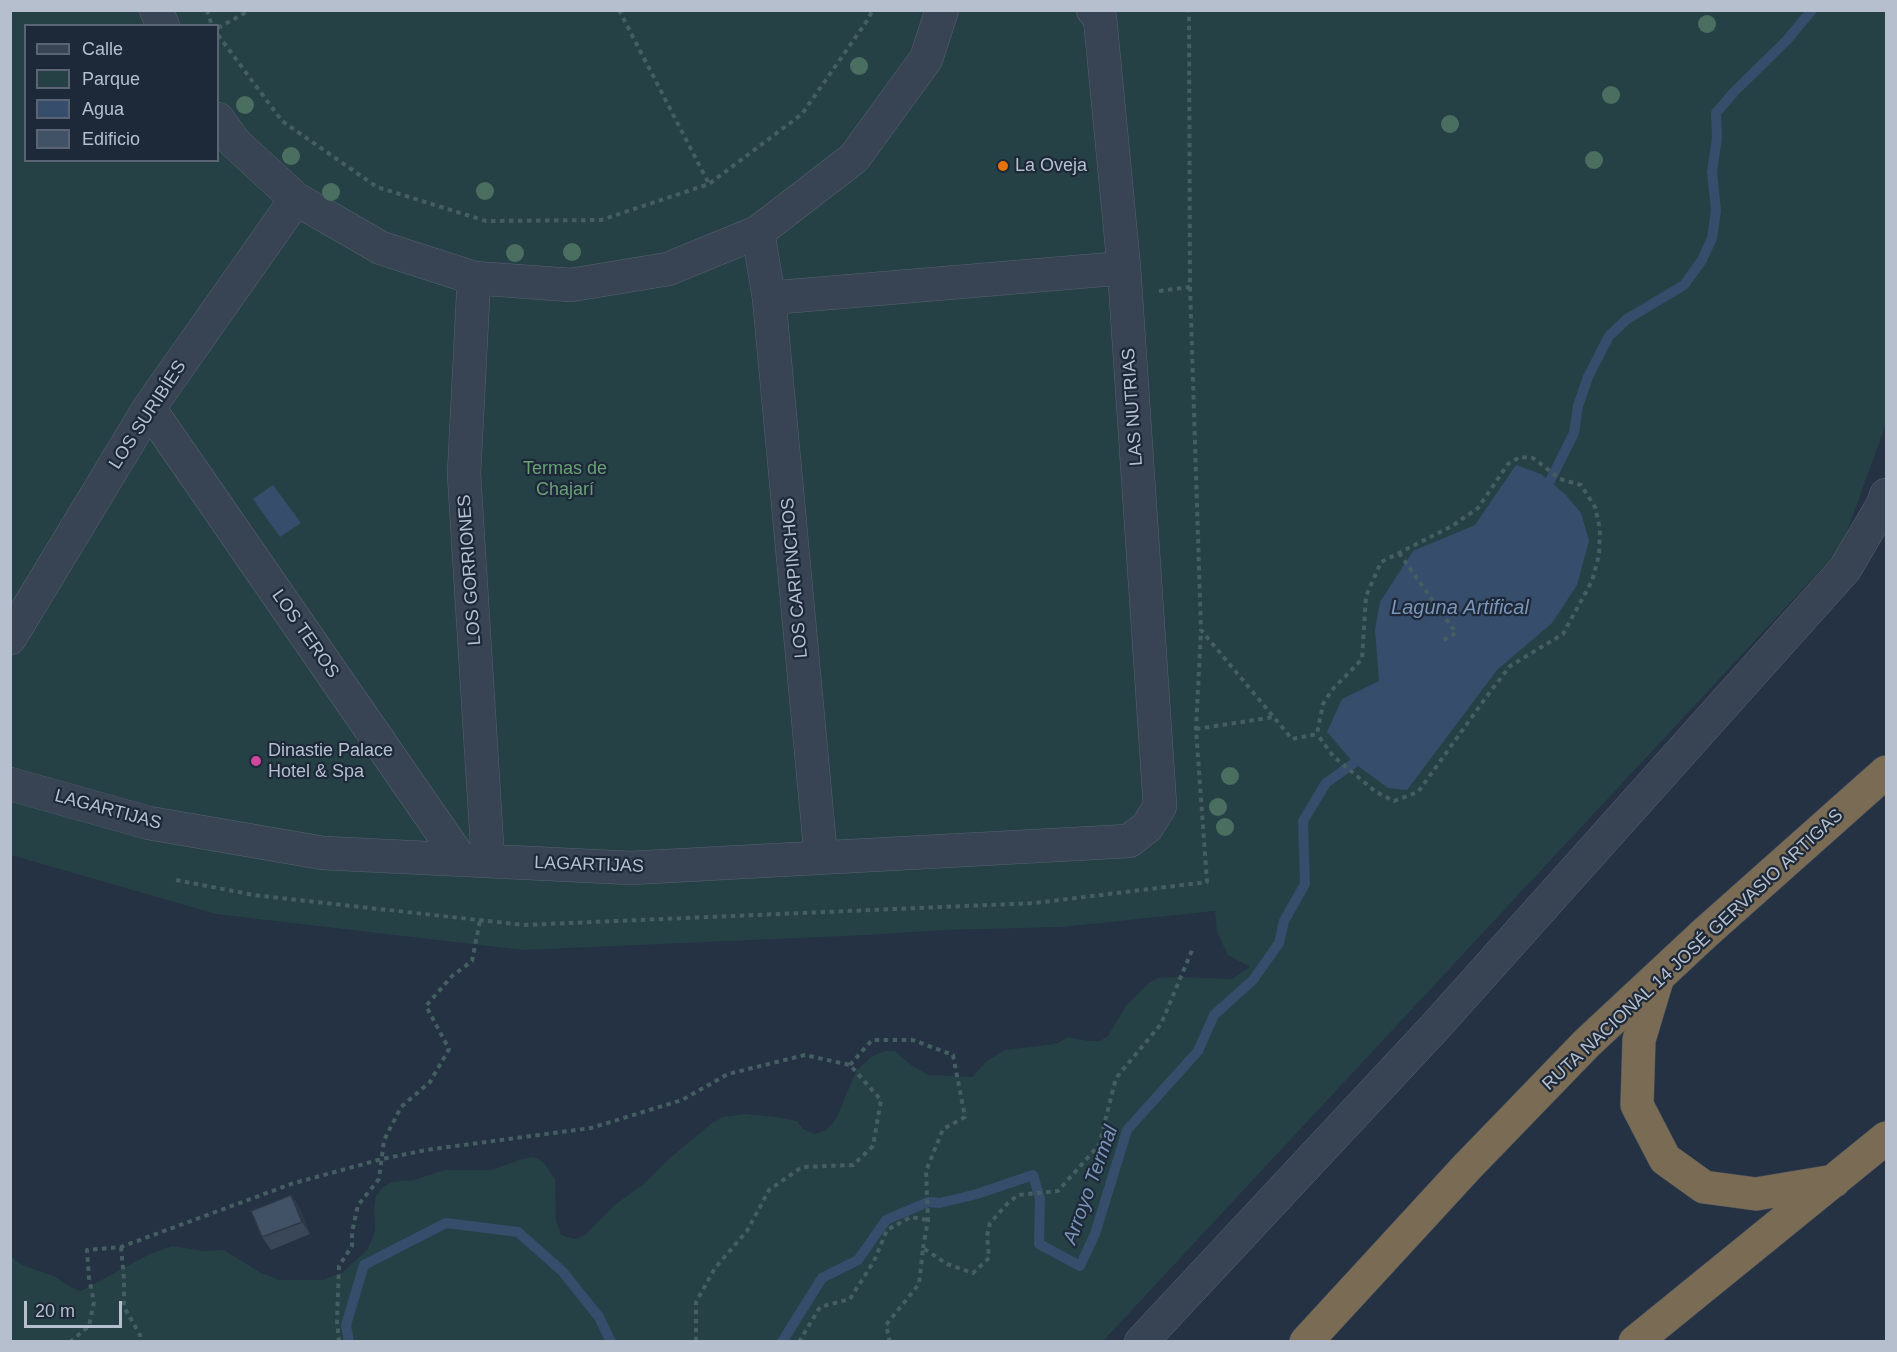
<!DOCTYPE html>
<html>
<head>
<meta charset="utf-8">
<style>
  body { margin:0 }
  #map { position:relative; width:1897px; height:1352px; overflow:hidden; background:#243244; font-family:Helvetica,sans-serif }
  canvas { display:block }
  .frame { position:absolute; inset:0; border:12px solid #b5bfcd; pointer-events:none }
  .legend { position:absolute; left:24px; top:24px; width:195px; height:138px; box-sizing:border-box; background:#1d2838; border:2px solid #5a6474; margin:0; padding:8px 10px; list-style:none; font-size:18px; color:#b5bfcd }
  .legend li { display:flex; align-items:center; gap:12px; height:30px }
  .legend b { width:30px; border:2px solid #5a6474 }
  .scale { position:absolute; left:24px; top:1301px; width:98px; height:27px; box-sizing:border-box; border:3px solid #b5bfcd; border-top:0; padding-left:8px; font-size:18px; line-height:21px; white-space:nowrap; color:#b5bfcd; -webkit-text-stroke:4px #1d2838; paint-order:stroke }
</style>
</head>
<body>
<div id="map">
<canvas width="1897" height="1352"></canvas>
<div class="frame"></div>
<ul class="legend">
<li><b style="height:8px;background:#384453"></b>Calle</li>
<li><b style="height:16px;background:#264145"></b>Parque</li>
<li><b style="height:16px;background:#364d6c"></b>Agua</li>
<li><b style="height:16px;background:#425266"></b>Edificio</li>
</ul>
<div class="scale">20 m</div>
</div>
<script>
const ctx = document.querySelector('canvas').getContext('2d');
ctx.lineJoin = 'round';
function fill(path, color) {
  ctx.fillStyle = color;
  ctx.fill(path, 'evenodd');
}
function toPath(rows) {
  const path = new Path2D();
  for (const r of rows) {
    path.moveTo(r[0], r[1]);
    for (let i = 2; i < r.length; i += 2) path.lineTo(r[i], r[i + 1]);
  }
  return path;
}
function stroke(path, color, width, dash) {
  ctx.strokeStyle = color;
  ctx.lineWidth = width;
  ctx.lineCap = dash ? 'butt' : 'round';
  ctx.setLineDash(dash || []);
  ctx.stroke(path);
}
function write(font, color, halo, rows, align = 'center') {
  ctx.font = font + ' Helvetica,sans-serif';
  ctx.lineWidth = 4.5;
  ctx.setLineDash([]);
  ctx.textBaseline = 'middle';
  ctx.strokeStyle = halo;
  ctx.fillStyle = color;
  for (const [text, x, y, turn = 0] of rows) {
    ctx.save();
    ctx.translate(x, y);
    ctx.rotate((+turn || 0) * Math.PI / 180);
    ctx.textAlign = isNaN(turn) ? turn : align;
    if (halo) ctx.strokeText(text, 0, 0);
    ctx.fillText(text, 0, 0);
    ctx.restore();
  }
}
const green = toPath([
  [11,11,1886,11,1886,424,1841,548,1103,1341,11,1341,10,1256,22,1265,54,1276,72,1288,81,1291,150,1254,172,1246,203,1251,224,1250,261,1273,280,1280,323,1280,343,1272,367,1250,372,1239,375,1229,374,1207,376,1196,383,1187,393,1182,414,1180,445,1170,492,1170,522,1159,534,1157,543,1162,555,1179,556,1221,561,1235,574,1239,584,1236,616,1204,645,1183,670,1158,712,1123,723,1117,745,1114,776,1117,797,1121,803,1129,814,1134,824,1131,832,1124,838,1115,856,1071,872,1056,885,1051,895,1051,911,1065,928,1075,972,1077,987,1061,1005,1050,1048,1045,1058,1043,1068,1037,1088,1041,1100,1041,1108,1036,1126,1006,1149,983,1158,978,1179,977,1232,979,1250,967,1228,955,1217,932,1215,911,1061,927,944,930,867,935,523,950,216,914,11,855],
  [26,26,218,26,218,160,26,160]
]);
const water = toPath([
  [1516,465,1541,474,1565,494,1581,513,1589,541,1577,585,1552,623,1497,670,1407,790,1388,788,1354,763,1327,732,1342,699,1379,681,1375,630,1380,602,1413,551,1475,525],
  [273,485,301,523,280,537,253,499]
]);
const stream = toPath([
  [1550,481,1574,433,1578,406,1588,377,1609,336,1627,319,1684,285,1702,260,1712,238,1716,211,1712,172,1717,138,1716,113,1734,92,1787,40,1812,10],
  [349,1342,346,1325,364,1265,446,1223,518,1232,562,1271,599,1317,611,1342],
  [782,1342,822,1278,858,1260,886,1220,928,1202,940,1203,977,1194,1033,1175,1040,1199,1039,1244,1080,1266,1095,1234,1127,1130,1198,1051,1214,1015,1253,980,1279,943,1284,921,1305,884,1303,821,1326,783,1354,763]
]);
const path = toPath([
  [207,10,212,26],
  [619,10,709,184],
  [218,28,250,10],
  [218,35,282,121,377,187,486,221,601,220,709,184,802,114,869,18,872,10],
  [1190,287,1201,630,1292,739,1317,734,1323,704,1332,690,1362,659,1366,596,1381,562,1452,526,1478,508,1508,464,1520,457,1533,458,1560,479,1581,485,1595,507,1600,529,1599,555,1592,581,1563,634,1510,666,1487,696,1418,792,1394,801,1376,792,1333,756,1317,734],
  [1159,291,1190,287,1189,10],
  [1399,553,1456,633,1442,641],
  [1196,729,1274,717],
  [176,880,254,895,523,925,1035,903,1207,882,1196,729,1201,630],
  [850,1065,872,1040,913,1040,953,1055,965,1117,943,1129,926,1171,928,1220,923,1248],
  [121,1247,124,1279,124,1307,140,1335,140,1342],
  [70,1342,89,1326,94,1302,89,1278,87,1250,121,1247,291,1184,382,1159,426,1150,591,1128,682,1100,728,1074,805,1055,850,1065,881,1100,873,1146,853,1165,802,1167,769,1190,747,1231,715,1268,696,1302,696,1342],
  [339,1342,337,1321,339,1266,352,1246,352,1232,358,1205,379,1179,384,1140,401,1107,430,1082,449,1049,426,1006,452,976,472,961,480,920],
  [799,1342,820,1307,850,1299,874,1261,887,1230,911,1217,928,1220],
  [890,1342,886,1325,919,1284,923,1248,947,1264,973,1273,989,1258,987,1236,990,1223,1008,1203,1018,1195,1058,1191,1099,1145,1116,1078,1161,1024,1193,948]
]);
const street = toPath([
  [156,10,163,26],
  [218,119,235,143,296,199,381,248,474,278,571,285,668,269,758,232,854,158,926,59,942,10],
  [758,232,769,298,1124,268],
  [474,278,464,474,488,861],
  [769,298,821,858],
  [149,408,461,860],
  [10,638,149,408,296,199],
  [10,784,149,823,323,853,631,868,1129,841,1147,827,1160,806,1124,268,1100,18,1093,10],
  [1141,1342,1435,1027,1845,569,1882,506,1886,495]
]);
const highway = toPath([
  [1657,980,1639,1040,1637,1105,1665,1159,1704,1187,1756,1194,1834,1181],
  [1306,1342,1467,1167,1587,1043,1705,933,1886,772],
  [1635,1342,1886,1138]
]);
const trees = [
  [1707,24],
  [859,66],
  [1611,95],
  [245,105],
  [1450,124],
  [291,156],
  [1594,160],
  [485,191],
  [331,192],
  [572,252],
  [515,253],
  [1230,776],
  [1218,807],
  [1225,827]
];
const wall = toPath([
  [291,1195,299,1207,310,1234,271,1250,262,1237]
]);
const shadedWall = toPath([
  [291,1195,299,1207,310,1234,302,1222]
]);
const building = toPath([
  [291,1195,302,1222,262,1237,251,1211,291,1195]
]);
const markers = [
  [1003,166,6,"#e8710a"],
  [256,761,6,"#d1479c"]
];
const poiNames = [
  ["La Oveja",1015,166],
  ["Dinastie Palace",268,751],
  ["Hotel & Spa",268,772]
];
const streetNames = [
  ["LAS NUTRIAS",1133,407,-94],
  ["LOS SURIBÍES",148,415,-57],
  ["LOS GORRIONES",470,570,-94],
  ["LOS CARPINCHOS",795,578,-95],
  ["LOS TEROS",305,634,55],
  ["LAGARTIJAS",108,810,15],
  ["LAGARTIJAS",589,865,2],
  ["RUTA NACIONAL 14 JOSÉ GERVASIO ARTIGAS",1693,950,-43]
];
const parkNames = [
  ["Termas de",565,469],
  ["Chajarí",565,490]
];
const waterNames = [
  ["Laguna Artifical",1460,608],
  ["Arroyo Termal",1091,1185,-70]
];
fill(green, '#264145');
fill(water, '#364d6c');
stroke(stream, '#364d6c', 10);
stroke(street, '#566170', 34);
stroke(highway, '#434e5d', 34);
stroke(path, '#445e61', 4, [4.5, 4.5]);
stroke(street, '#384453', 33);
stroke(highway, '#7a6b54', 33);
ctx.fillStyle = '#4a6e60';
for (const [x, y] of trees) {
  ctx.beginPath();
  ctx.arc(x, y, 9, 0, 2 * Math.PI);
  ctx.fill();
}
fill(wall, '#394758');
fill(shadedWall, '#2e3947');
fill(building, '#425266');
stroke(building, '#2e3947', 1.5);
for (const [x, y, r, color] of markers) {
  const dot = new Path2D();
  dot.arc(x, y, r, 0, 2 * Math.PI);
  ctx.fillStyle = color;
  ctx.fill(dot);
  stroke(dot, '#1d2838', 2);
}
write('18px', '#b5bfcd', '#1d2838', poiNames, 'left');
write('18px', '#b5bfcd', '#1d2838', streetNames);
write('18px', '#6aa076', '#1d2838', parkNames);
write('italic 20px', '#7a95b7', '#1d2838', waterNames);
</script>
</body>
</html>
